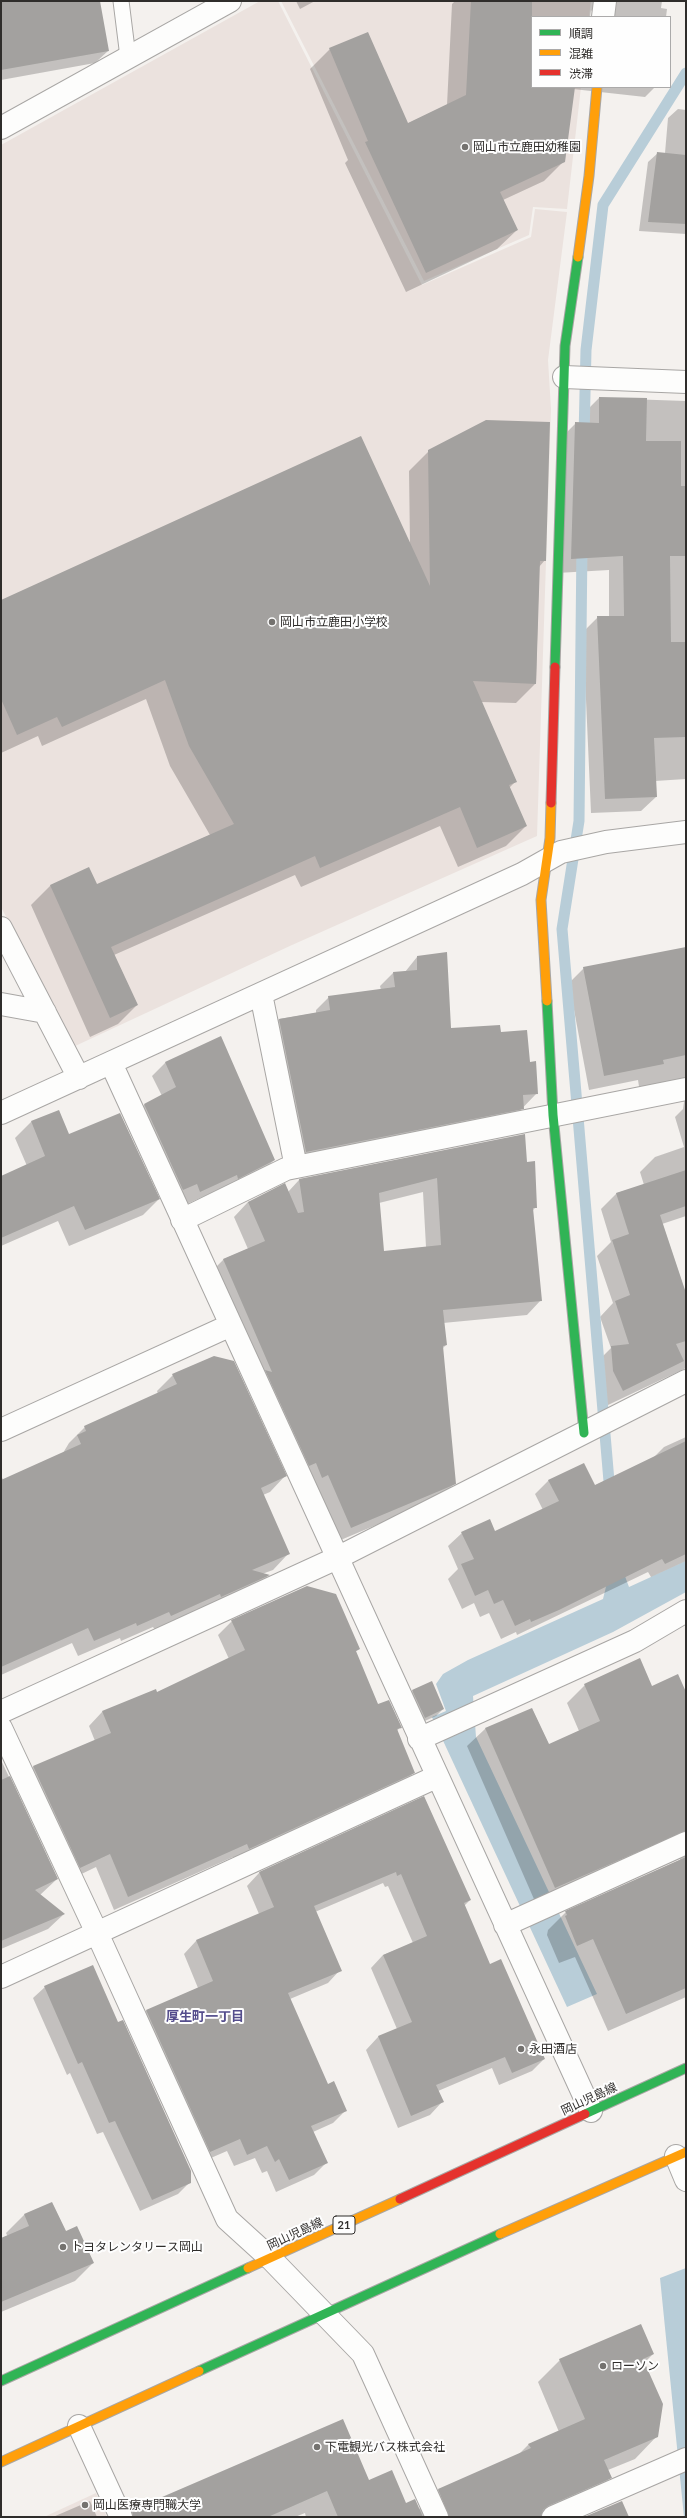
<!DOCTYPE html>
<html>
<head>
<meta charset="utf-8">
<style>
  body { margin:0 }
  #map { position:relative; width:687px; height:2518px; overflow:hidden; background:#f4f1ee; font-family:Lato,"Noto Sans JP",sans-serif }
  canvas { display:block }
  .frame { position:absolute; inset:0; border:2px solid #2f2d2b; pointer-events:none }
  .legend { position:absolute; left:531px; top:16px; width:140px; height:72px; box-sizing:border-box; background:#fefefe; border:1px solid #abaaaa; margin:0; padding:5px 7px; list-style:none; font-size:12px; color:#2f2d2b }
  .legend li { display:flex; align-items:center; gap:8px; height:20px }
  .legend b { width:20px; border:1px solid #abaaaa }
</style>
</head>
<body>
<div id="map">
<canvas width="687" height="2518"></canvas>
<div class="frame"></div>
<ul class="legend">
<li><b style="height:5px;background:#30b455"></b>順調</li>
<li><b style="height:5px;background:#ff9f0a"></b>混雑</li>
<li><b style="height:5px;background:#e5322d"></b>渋滞</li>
</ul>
</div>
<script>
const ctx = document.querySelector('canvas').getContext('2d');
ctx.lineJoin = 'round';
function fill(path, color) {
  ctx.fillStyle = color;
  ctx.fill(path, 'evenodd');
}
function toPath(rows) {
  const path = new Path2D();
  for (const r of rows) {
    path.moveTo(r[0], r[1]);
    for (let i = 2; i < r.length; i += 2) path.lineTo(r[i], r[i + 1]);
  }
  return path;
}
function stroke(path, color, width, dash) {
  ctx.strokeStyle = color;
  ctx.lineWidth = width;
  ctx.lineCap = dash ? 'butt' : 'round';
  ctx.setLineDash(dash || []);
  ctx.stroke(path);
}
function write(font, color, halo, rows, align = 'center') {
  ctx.font = font + ' Lato,"Noto Sans JP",sans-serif';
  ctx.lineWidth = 4;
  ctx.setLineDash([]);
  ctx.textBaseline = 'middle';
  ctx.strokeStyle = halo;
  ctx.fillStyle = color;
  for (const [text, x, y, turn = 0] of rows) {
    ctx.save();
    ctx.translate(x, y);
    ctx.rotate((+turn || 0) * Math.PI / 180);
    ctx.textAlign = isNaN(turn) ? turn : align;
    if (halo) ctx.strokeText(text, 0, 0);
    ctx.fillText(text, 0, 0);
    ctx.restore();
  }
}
const built = toPath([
  [260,1,278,1,422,285,531,237,535,209,567,212,548,360,551,409,537,836,292,945,73,1047,1,907,1,145],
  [281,1,591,1,589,17,532,17,532,87,581,87,567,209,533,207,529,235,424,281],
  [96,2493,107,2517,44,2517]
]);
const water = toPath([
  [619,1560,629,1587,686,1561,686,1592,613,1632,473,1696,476,1737,597,1994,567,2007,432,1717,446,1711,436,1684,443,1674,468,1660,603,1599,612,1562],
  [686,2268,686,2517,684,2517,660,2278]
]);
const shadow = toPath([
  [1,1,99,1,108,51,95,63,1,80],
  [296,1,315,1,300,9],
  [455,1,662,1,661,8,667,9,666,17,595,17,591,10,590,17,532,17,532,87,655,87,645,97,573,89,564,161,544,181,503,200,517,230,497,249,406,292,345,163,348,160,310,69,330,49,407,124,447,105,452,4],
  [678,109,686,110,686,234,639,231,648,162,658,153,665,153,668,118],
  [599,398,686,401,686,779,655,781,656,797,641,811,591,813,583,632,598,617,609,617,609,570,557,573,561,438,576,423,585,423,585,412],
  [429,451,545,560,539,567,536,683,516,703,481,702,516,781,509,788,526,826,506,846,458,867,440,826,301,887,295,875,114,955,137,1005,118,1024,90,1037,31,905,51,885,96,886,210,835,170,766,146,699,42,746,38,736,1,753,1,601,410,545,409,471],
  [686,948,686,1216,662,1224,686,1296,686,1368,608,1405,598,1386,597,1362,611,1348,600,1317,613,1303,597,1256,611,1242,601,1209,617,1193,644,1185,640,1172,655,1157,684,1147,675,1117,683,1109,684,1102,680,1095,640,1093,638,1080,589,1090,569,983,584,968],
  [417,957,450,1029,500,1033,529,1063,537,1093,510,1121,293,1164,266,1032,279,1019,316,1013,316,1010,329,997,381,990,380,986,393,973,405,972],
  [221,1038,274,1160,261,1173,225,1191,224,1187,187,1204,131,1118,144,1105,162,1096,152,1076,165,1063],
  [58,1111,69,1136,159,1199,143,1215,69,1246,58,1221,1,1246,1,1178,27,1166,15,1138,31,1122],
  [526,1163,535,1208,532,1211,541,1300,527,1315,443,1323,446,1345,442,1349,455,1483,440,1498,336,1542,209,1274,224,1259,248,1249,234,1217,248,1202,288,1192,299,1180],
  [423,1192,426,1247,383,1253,379,1203],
  [173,1375,285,1476,270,1492,263,1495,288,1554,273,1570,262,1574,268,1576,253,1591,155,1630,153,1627,121,1641,120,1638,78,1656,72,1643,1,1675,1,1475,3,1480,63,1453,69,1443,85,1427,158,1394,157,1391],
  [686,1437,686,1561,651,1577,648,1572,517,1635,516,1632,501,1639,489,1613,480,1617,474,1603,462,1609,448,1579,458,1569,448,1546,462,1533,494,1532,543,1510,535,1494,549,1480,594,1486,653,1458,664,1447],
  [232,1621,359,1649,355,1652,378,1705,400,1727,397,1731,413,1773,400,1787,235,1862,233,1857,114,1910,96,1867,67,1881,20,1781,33,1767,95,1741,89,1726,102,1712,155,1690,156,1693,229,1659,218,1635],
  [585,1685,652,1687,686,1694,686,1997,608,2031,575,1957,559,1963,547,1935,548,1930,566,1912,680,1860,680,1855,537,1906,467,1746,485,1729,532,1709,549,1745,579,1731,567,1703],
  [412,1691,443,1709,436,1716,418,1724,406,1697],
  [1,1760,57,1879,40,1895,64,1914,48,1929,1,1949],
  [424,1797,470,1900,464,1906,489,1966,544,2059,532,2071,499,2085,492,2068,438,2091,442,2102,430,2115,398,2128,366,2050,378,2037,397,2029,371,1968,383,1955,413,1943,388,1886,385,1887,383,1883,315,1912,340,1970,328,1983,290,1999,327,2086,346,2110,333,2123,313,2132,326,2163,314,2175,276,2192,267,2171,262,2173,255,2158,234,2166,227,2151,197,2164,134,2024,146,2011,198,1988,184,1954,196,1941,259,1914,247,1886,259,1873],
  [45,1987,190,2182,178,2194,140,2211,103,2132,97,2134,70,2073,67,2075,33,1998],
  [52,2203,66,2232,93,2263,75,2281,1,2312,1,2239,8,2237,6,2233,24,2215],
  [653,2354,644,2363,657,2436,635,2459,608,2470,611,2477,588,2500,549,2517,306,2517,305,2513,295,2517,126,2517,132,2511,369,2481,405,2504,419,2509,438,2490,518,2455,529,2444,559,2432,538,2382,560,2360],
  [90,2501,97,2517,53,2517]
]);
const stream = toPath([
  [584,437,586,350,603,205,686,73],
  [582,544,579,821,562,929,610,1493]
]);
const building = toPath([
  [1,1,100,1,109,51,1,70],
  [471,1,532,1,532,87,575,87,565,162,500,192,518,230,426,273,365,142,368,141,329,48,368,32,408,123,466,95],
  [657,152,686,155,686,224,648,222],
  [599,397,647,398,646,441,681,441,681,486,686,486,686,556,670,556,671,642,686,642,686,737,654,738,657,797,605,799,597,616,624,616,623,556,571,559,575,422,599,423],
  [486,420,550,422,546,561,540,561,536,684,473,681,517,782,509,785,527,826,477,848,460,807,320,868,315,856,111,947,138,1005,110,1018,50,885,89,867,97,884,234,824,189,746,165,680,62,727,57,717,17,735,1,699,1,600,361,436,430,586,428,450],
  [686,947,686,1055,663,1060,664,1064,604,1076,583,967],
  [447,952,451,1028,500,1025,501,1032,527,1030,530,1062,536,1061,538,1094,523,1095,524,1109,306,1152,279,1019,330,1010,328,996,395,987,393,972,417,970,417,956],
  [221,1036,275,1160,238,1179,237,1175,200,1192,197,1184,183,1190,144,1104,176,1087,165,1062],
  [59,1110,69,1134,120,1113,160,1199,85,1230,74,1206,1,1238,1,1176,45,1156,31,1121],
  [525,1134,527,1162,535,1161,537,1208,533,1208,542,1301,443,1310,447,1345,443,1346,456,1484,351,1528,328,1475,322,1478,316,1463,309,1466,265,1370,272,1372,223,1259,265,1241,248,1202,285,1183,298,1213,304,1212,299,1179],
  [437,1178,441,1245,384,1251,379,1193],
  [686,1170,686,1206,660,1215,686,1293,686,1341,676,1344,684,1361,623,1391,613,1371,611,1346,629,1344,615,1301,630,1295,612,1240,629,1234,616,1193],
  [214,1356,234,1361,287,1476,261,1488,290,1554,252,1570,270,1575,221,1597,220,1594,171,1616,169,1612,137,1626,136,1623,94,1641,88,1628,1,1667,1,1480,81,1444,77,1435,86,1431,84,1426,177,1384,172,1374],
  [686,1441,686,1554,665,1564,662,1559,559,1610,531,1622,530,1619,515,1626,503,1600,494,1604,488,1590,475,1596,461,1564,474,1559,461,1532,490,1519,495,1531,559,1501,548,1480,584,1463,595,1485],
  [307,1586,336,1594,360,1649,356,1651,378,1704,389,1700,402,1728,397,1729,415,1773,249,1849,247,1844,128,1897,110,1854,80,1868,33,1766,111,1733,102,1711,156,1689,157,1692,245,1650,231,1620],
  [640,1658,652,1686,678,1674,686,1692,686,1831,555,1888,485,1728,532,1708,549,1744,600,1721,584,1684],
  [432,1681,444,1709,425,1718,412,1690],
  [10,1776,58,1879,35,1890,65,1914,1,1941,1,1780],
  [424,1796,471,1900,464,1903,490,1964,501,1959,545,2059,512,2073,505,2057,436,2085,444,2102,411,2116,378,2036,412,2022,383,1955,427,1936,401,1874,397,1876,396,1872,314,1906,342,1971,288,1993,328,2084,334,2081,347,2111,311,2126,328,2163,289,2180,279,2159,275,2162,267,2146,247,2155,240,2139,210,2152,146,2010,213,1981,196,1940,274,1907,259,1872],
  [686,1857,686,1988,626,2014,593,1939,577,1946,565,1916,567,1915,565,1911],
  [93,1965,118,2022,123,2020,191,2171,191,2183,152,2200,115,2121,109,2123,82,2062,78,2064,44,1986],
  [52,2202,66,2231,77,2226,94,2263,1,2302,1,2238,29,2226,24,2214],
  [641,2324,654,2354,643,2359,663,2404,658,2437,604,2460,612,2478,548,2506,543,2510,541,2517,449,2517,438,2489,531,2448,528,2444,585,2419,559,2359],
  [343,2419,369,2480,392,2470,406,2503,415,2499,423,2517,338,2517,327,2491,268,2517,133,2517,132,2510],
  [622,2501,629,2517,584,2517]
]);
const lane = toPath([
  [121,1,128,57]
]);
const street = toPath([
  [603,17,605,1],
  [1,128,230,1],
  [564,377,686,382],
  [1,928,79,1078],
  [261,994,296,1167],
  [1,1004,45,1012],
  [111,1063,591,2111],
  [1,1113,522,874,561,852,606,842,686,832],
  [182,1220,286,1169,686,1089],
  [1,1430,231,1325],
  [1,1712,337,1558,686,1381],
  [1,1728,97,1933,227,2219,271,2259,363,2354,437,2517],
  [419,1739,635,1641,686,1611],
  [505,1925,686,1843],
  [1,1977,436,1777],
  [676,2156,686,2180],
  [79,2426,121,2517],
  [553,2517,686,2459]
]);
const fast = toPath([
  [555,667,565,346,578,257],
  [547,1001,553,1115,584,1433],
  [585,2114,686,2068],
  [199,2371,500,2234],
  [1,2381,248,2268]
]);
const slow = toPath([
  [578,257,589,176,597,87],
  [547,1001,541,900,550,838,551,803],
  [500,2234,686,2152],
  [248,2268,400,2199],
  [1,2462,199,2371]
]);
const jam = toPath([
  [551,803,555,667],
  [400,2199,585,2114]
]);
const markers = [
  [465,147,4,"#74726f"],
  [272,622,4,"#74726f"],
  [521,2049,4,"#74726f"],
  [63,2247,4,"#74726f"],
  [603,2366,4,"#74726f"],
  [317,2447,4,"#74726f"],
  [85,2505,4,"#74726f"]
];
const shields = [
  [344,2225,22]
];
const shieldNames = [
  ["21",344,2225]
];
const poiNames = [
  ["岡山市立鹿田幼稚園",473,147],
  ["岡山市立鹿田小学校",280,622],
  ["永田酒店",529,2049],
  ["トヨタレンタリース岡山",71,2247],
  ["ローソン",611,2366],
  ["下電観光バス株式会社",325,2447],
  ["岡山医療専門職大学",93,2505]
];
const streetNames = [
  ["岡山児島線",589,2099,-25],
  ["岡山児島線",295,2234,-25]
];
const neighbourhoodNames = [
  ["厚生町一丁目",205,2017]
];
fill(built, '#ebe2de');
fill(water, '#b8cdd8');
fill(shadow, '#0003');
stroke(stream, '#b8cdd8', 11);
fill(building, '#a3a19f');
stroke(lane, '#a8a6a4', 17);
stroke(street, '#a8a6a4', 24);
stroke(fast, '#a8a6a4', 11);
stroke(slow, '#a8a6a4', 11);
stroke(jam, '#a8a6a4', 11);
stroke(lane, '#fdfdfc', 15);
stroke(street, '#fdfdfc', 22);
stroke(fast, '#30b455', 9);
stroke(slow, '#ff9f0a', 9);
stroke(jam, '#e5322d', 9);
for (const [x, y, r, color] of markers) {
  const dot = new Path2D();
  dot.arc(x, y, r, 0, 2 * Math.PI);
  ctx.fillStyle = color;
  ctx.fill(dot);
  stroke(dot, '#fefefe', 1.5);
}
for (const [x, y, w] of shields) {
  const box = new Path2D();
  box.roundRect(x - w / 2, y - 9, w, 18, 3);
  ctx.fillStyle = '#fefefe';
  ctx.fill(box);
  stroke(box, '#2f2d2b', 1);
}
write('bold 11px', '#2f2d2b', null, shieldNames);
write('12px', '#2f2d2b', '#fefefe', poiNames, 'left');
write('12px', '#2f2d2b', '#fefefe', streetNames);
write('bold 13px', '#544d8c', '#fefefe', neighbourhoodNames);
</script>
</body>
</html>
